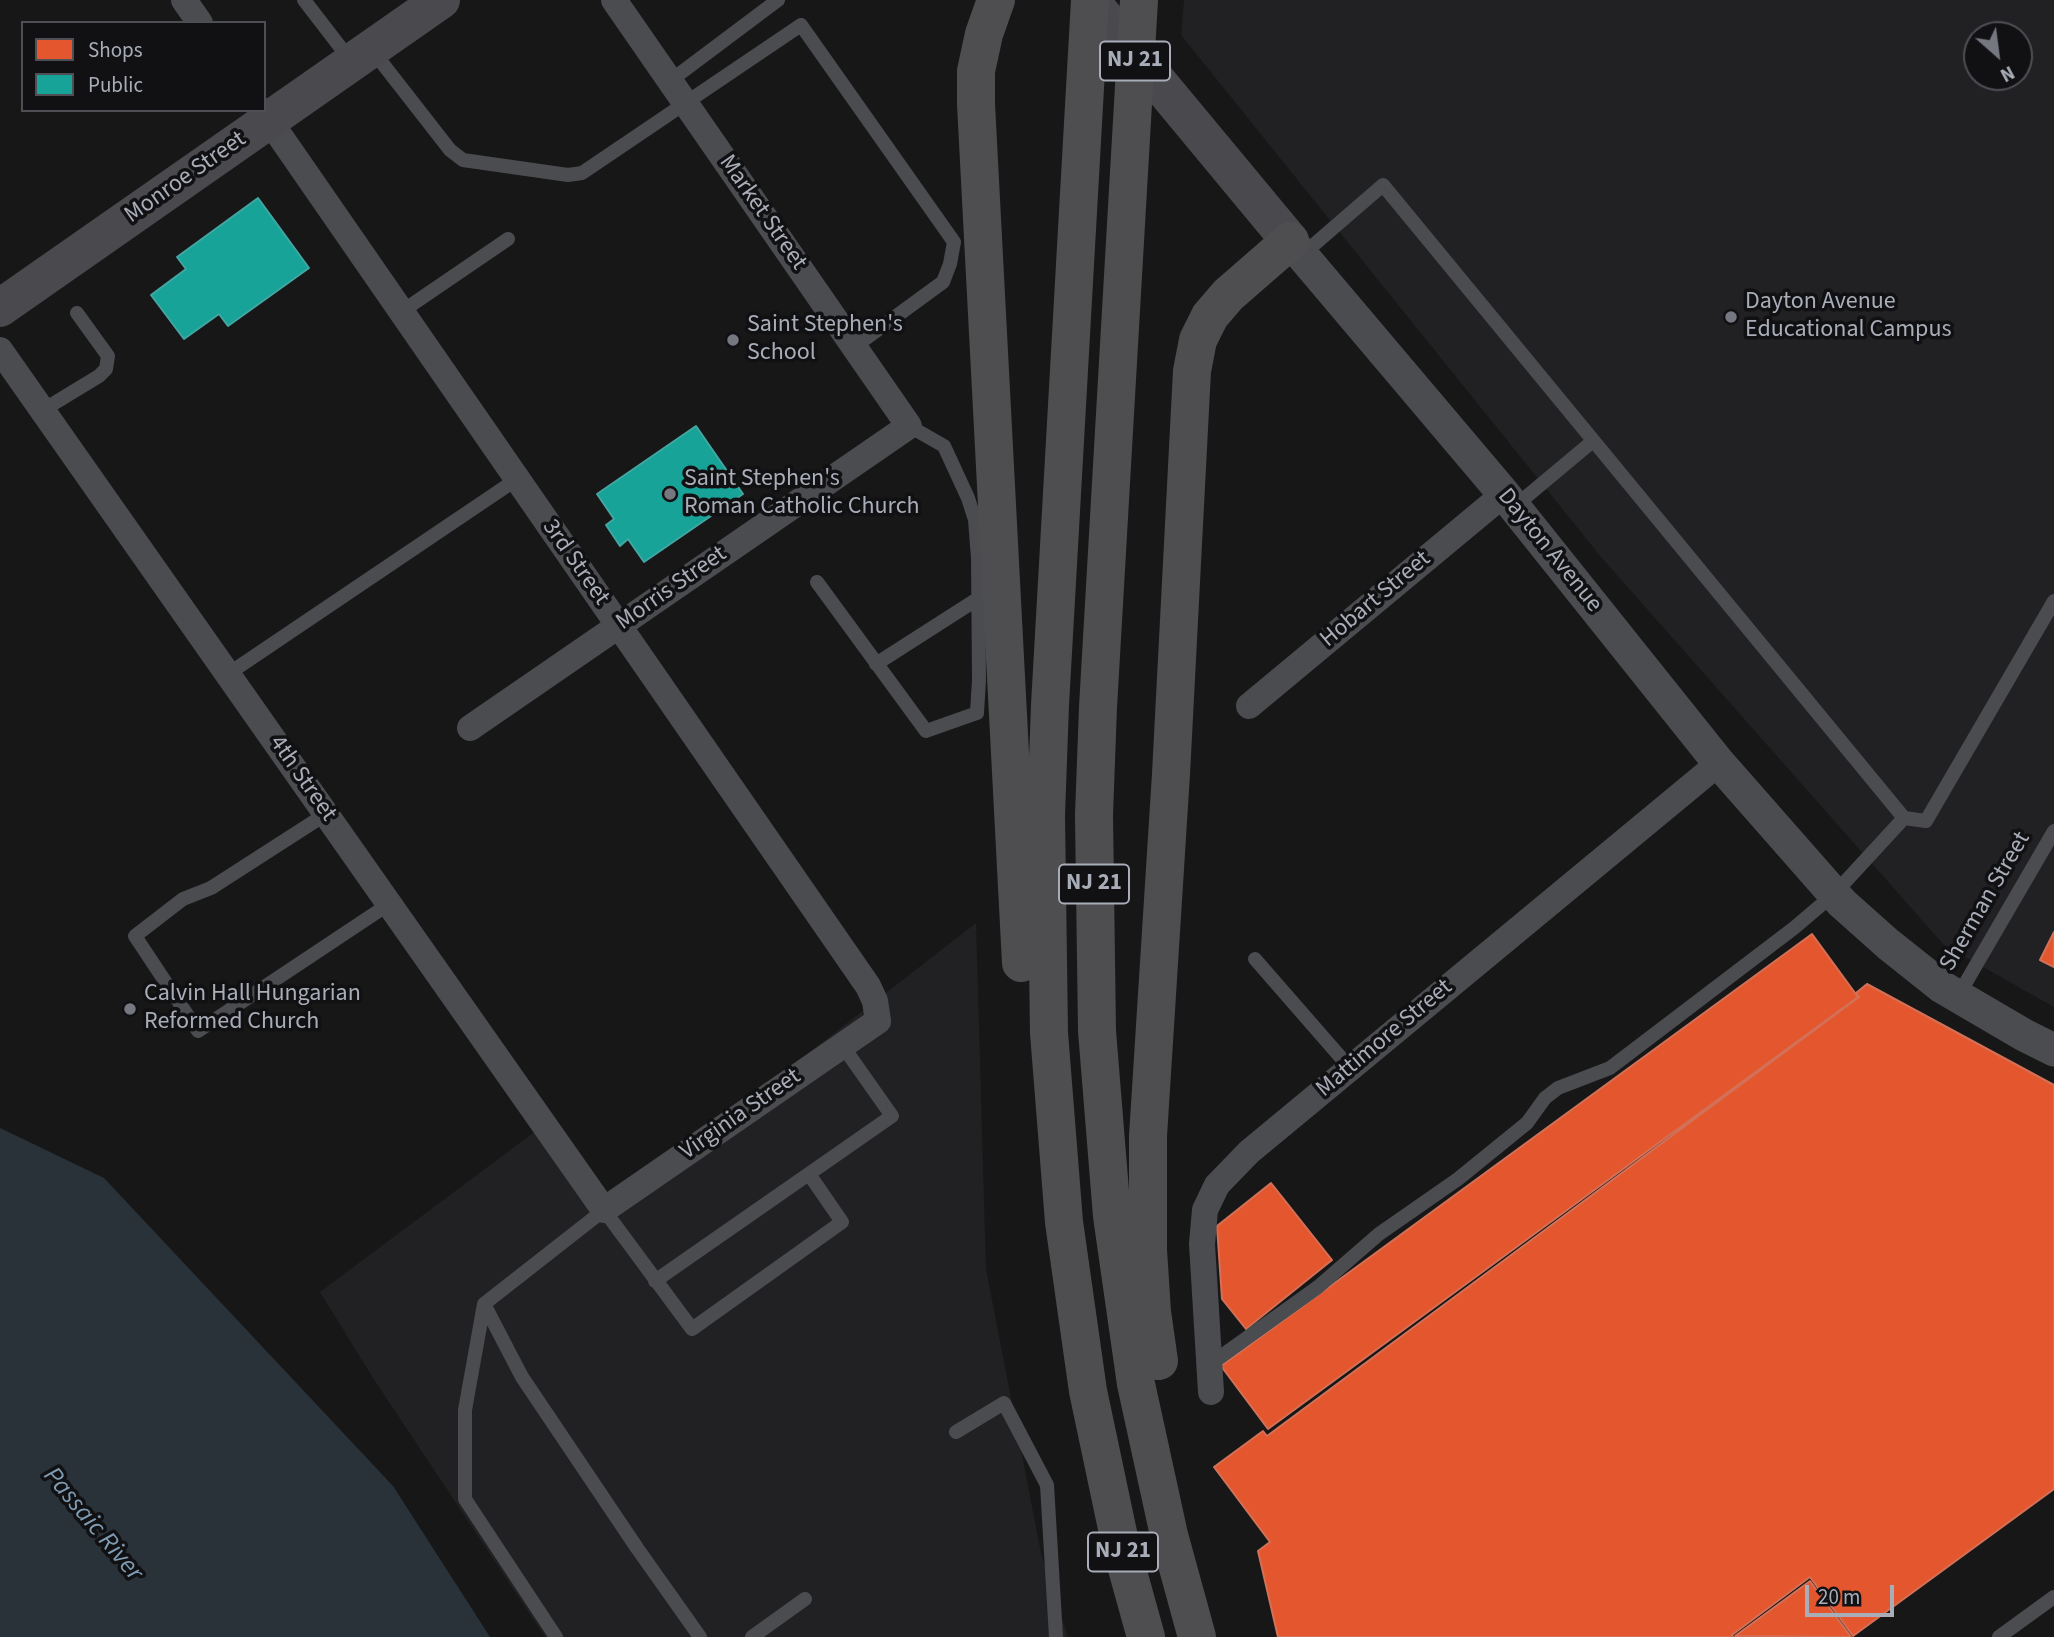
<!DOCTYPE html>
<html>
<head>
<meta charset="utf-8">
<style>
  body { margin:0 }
  #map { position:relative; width:2054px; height:1637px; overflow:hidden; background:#171717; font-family:"Source Sans 3",sans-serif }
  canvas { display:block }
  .legend { position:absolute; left:21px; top:21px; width:245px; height:91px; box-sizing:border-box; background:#111113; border:2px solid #4d4f55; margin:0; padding:9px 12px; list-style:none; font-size:21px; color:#a8adb8 }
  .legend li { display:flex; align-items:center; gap:14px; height:35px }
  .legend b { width:35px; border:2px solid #4d4f55 }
  .north { position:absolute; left:1963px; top:21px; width:70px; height:70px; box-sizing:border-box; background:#111113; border:2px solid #4d4f55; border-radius:50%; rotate:152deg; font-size:19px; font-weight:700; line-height:28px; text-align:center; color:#a8adb8 }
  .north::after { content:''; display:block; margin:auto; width:24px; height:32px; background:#757880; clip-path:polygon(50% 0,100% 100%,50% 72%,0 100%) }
  .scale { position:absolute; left:1805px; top:1585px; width:89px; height:32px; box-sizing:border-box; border:4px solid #a8adb8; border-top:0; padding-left:9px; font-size:21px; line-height:24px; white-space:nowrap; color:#a8adb8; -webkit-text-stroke:5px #111113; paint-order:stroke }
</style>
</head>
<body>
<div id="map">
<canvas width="2054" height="1637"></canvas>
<ul class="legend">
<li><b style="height:19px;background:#e4572e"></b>Shops</li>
<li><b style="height:19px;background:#17a398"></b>Public</li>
</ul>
<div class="north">N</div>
<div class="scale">20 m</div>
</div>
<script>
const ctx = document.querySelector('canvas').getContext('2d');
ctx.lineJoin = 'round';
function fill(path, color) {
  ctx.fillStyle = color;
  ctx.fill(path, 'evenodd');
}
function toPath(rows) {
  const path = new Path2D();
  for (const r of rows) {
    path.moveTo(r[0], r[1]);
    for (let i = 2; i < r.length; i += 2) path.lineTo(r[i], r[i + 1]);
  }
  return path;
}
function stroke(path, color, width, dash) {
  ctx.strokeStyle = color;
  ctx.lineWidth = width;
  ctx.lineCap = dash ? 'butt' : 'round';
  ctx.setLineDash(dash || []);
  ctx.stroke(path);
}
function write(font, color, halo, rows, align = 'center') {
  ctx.font = font + ' "Source Sans 3",sans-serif';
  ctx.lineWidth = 7;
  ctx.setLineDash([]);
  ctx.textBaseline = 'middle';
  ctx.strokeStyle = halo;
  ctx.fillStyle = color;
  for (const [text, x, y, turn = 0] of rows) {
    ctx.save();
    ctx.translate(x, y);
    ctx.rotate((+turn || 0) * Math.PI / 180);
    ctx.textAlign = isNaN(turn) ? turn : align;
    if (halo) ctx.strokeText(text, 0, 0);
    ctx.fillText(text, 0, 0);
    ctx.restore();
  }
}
const built = toPath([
  [1184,0,2054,0,2054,1007,1944,945,1601,557,1181,35],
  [1977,35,2019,35,2019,77,1977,77],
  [976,923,986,1269,1041,1553,1068,1637,545,1637,373,1378,320,1292,541,1127,601,1214]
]);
const water = toPath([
  [0,1128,104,1178,393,1486,490,1637,0,1637]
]);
const shops = toPath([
  [2054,932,2054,967,2040,960,2054,932],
  [1812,934,1858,997,1268,1429,1221,1366,1812,934],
  [1867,984,2054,1085,2054,1489,1853,1636,1810,1577,1732,1635,1733,1637,1278,1637,1258,1551,1270,1542,1214,1467,1263,1431,1267,1436,1859,997,1856,993,1867,984],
  [1271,1183,1332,1260,1246,1329,1222,1299,1217,1226,1271,1183],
  [1810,1581,1851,1637,1735,1636,1810,1581]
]);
const public = toPath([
  [258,198,309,268,228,326,219,314,184,339,151,295,186,269,177,257,258,198],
  [696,426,743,494,644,562,628,539,620,546,606,525,614,519,597,494,696,426]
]);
const service = toPath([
  [304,0,351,61],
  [372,50,450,150,463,160,568,175,582,173,801,25,954,242,950,264,943,282,854,347],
  [670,81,778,0],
  [1302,255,1383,185,1904,818,1926,821,2054,601],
  [401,312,508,239],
  [43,410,99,376,106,369,108,356,77,313],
  [1514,507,1593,441],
  [817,582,926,731,977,713,979,680,978,558,975,520,968,498,944,446,909,426],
  [876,664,979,598],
  [228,674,517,479],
  [326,814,211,888,183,899,135,936,198,1031,389,904],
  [1255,959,1350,1068],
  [1958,996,2054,831],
  [655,1281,892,1116,842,1045],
  [484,1304,522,1377,637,1548,700,1637],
  [1209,1365,1318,1287,1379,1234,1458,1179,1527,1123,1545,1098,1558,1088,1610,1068,1794,928,1834,894,1904,818],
  [956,1432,1004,1403,1047,1485,1056,1637],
  [556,1637,465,1499,465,1410,484,1304,604,1210,692,1329,842,1222,809,1174],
  [752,1637,805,1599],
  [1999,1637,2054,1597]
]);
const minor = toPath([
  [184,0,200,23],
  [0,350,604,1210,878,1021,875,1001,868,986,262,110],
  [1249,706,1504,494],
  [470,728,909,426,614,0],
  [1211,1392,1202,1244,1205,1210,1217,1185,1249,1152,1719,763]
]);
const tertiary = toPath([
  [1290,241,1504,494,1719,763,1842,903,1888,944,1942,987,2024,1035,2054,1050]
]);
const secondary = toPath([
  [1090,0,1290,241],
  [0,308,441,0]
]);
const motorway = toPath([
  [996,0,984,34,976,71,976,104,1021,963],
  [1090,0,1050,705,1046,815,1049,1033,1064,1222,1088,1391,1121,1547,1146,1637],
  [1139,0,1098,707,1094,815,1097,1031,1112,1216,1136,1384,1169,1535,1197,1637],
  [1159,1361,1152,1312,1148,1250,1148,1136,1171,774,1192,371,1198,340,1210,316,1228,295,1290,241]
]);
const markers = [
  [1731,317,7,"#757880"],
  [733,340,7,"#757880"],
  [670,494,7,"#757880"],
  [130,1009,7,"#757880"]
];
const shields = [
  [1135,61,70],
  [1094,884,70],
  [1123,1552,70]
];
const shieldNames = [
  ["NJ 21",1135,61],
  ["NJ 21",1094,884],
  ["NJ 21",1123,1552]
];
const streetNames = [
  ["Monroe Street",186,178,-35],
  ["Market Street",762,213,55],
  ["Dayton Avenue",1549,551,51],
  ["3rd Street",575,563,55],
  ["Morris Street",672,589,-35],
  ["Hobart Street",1376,600,-40],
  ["4th Street",302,779,55],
  ["Sherman Street",1986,902,-60],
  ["Mattimore Street",1385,1039,-40],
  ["Virginia Street",741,1115,-35]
];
const poiNames = [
  ["Dayton Avenue",1745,303],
  ["Educational Campus",1745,331],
  ["Saint Stephen's",747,326],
  ["School",747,354],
  ["Saint Stephen's",684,480],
  ["Roman Catholic Church",684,508],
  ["Calvin Hall Hungarian",144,995],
  ["Reformed Church",144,1023]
];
const waterNames = [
  ["Passaic River",92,1525,50]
];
fill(built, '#212123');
fill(water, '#2a3239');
fill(shops, '#e4572e');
stroke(shops, '#d27157', 2);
fill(public, '#17a398');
stroke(public, '#42a6a2', 2);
stroke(service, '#4b4c50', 14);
stroke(minor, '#4b4c50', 26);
stroke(tertiary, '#4b4c50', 33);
stroke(secondary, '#4a4a4e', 38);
stroke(motorway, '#4e4e51', 38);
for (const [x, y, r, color] of markers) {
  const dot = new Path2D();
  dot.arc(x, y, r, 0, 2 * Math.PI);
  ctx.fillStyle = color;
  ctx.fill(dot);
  stroke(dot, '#111113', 2.5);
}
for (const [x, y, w] of shields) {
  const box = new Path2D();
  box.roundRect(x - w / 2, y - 19.5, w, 39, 5);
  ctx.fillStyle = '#111113';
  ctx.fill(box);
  stroke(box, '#a8adb8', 2);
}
write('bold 23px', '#a8adb8', null, shieldNames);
write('24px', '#a8adb8', '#111113', streetNames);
write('24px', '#a8adb8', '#111113', poiNames, 'left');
write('italic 26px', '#7f9bb3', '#111113', waterNames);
</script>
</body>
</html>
